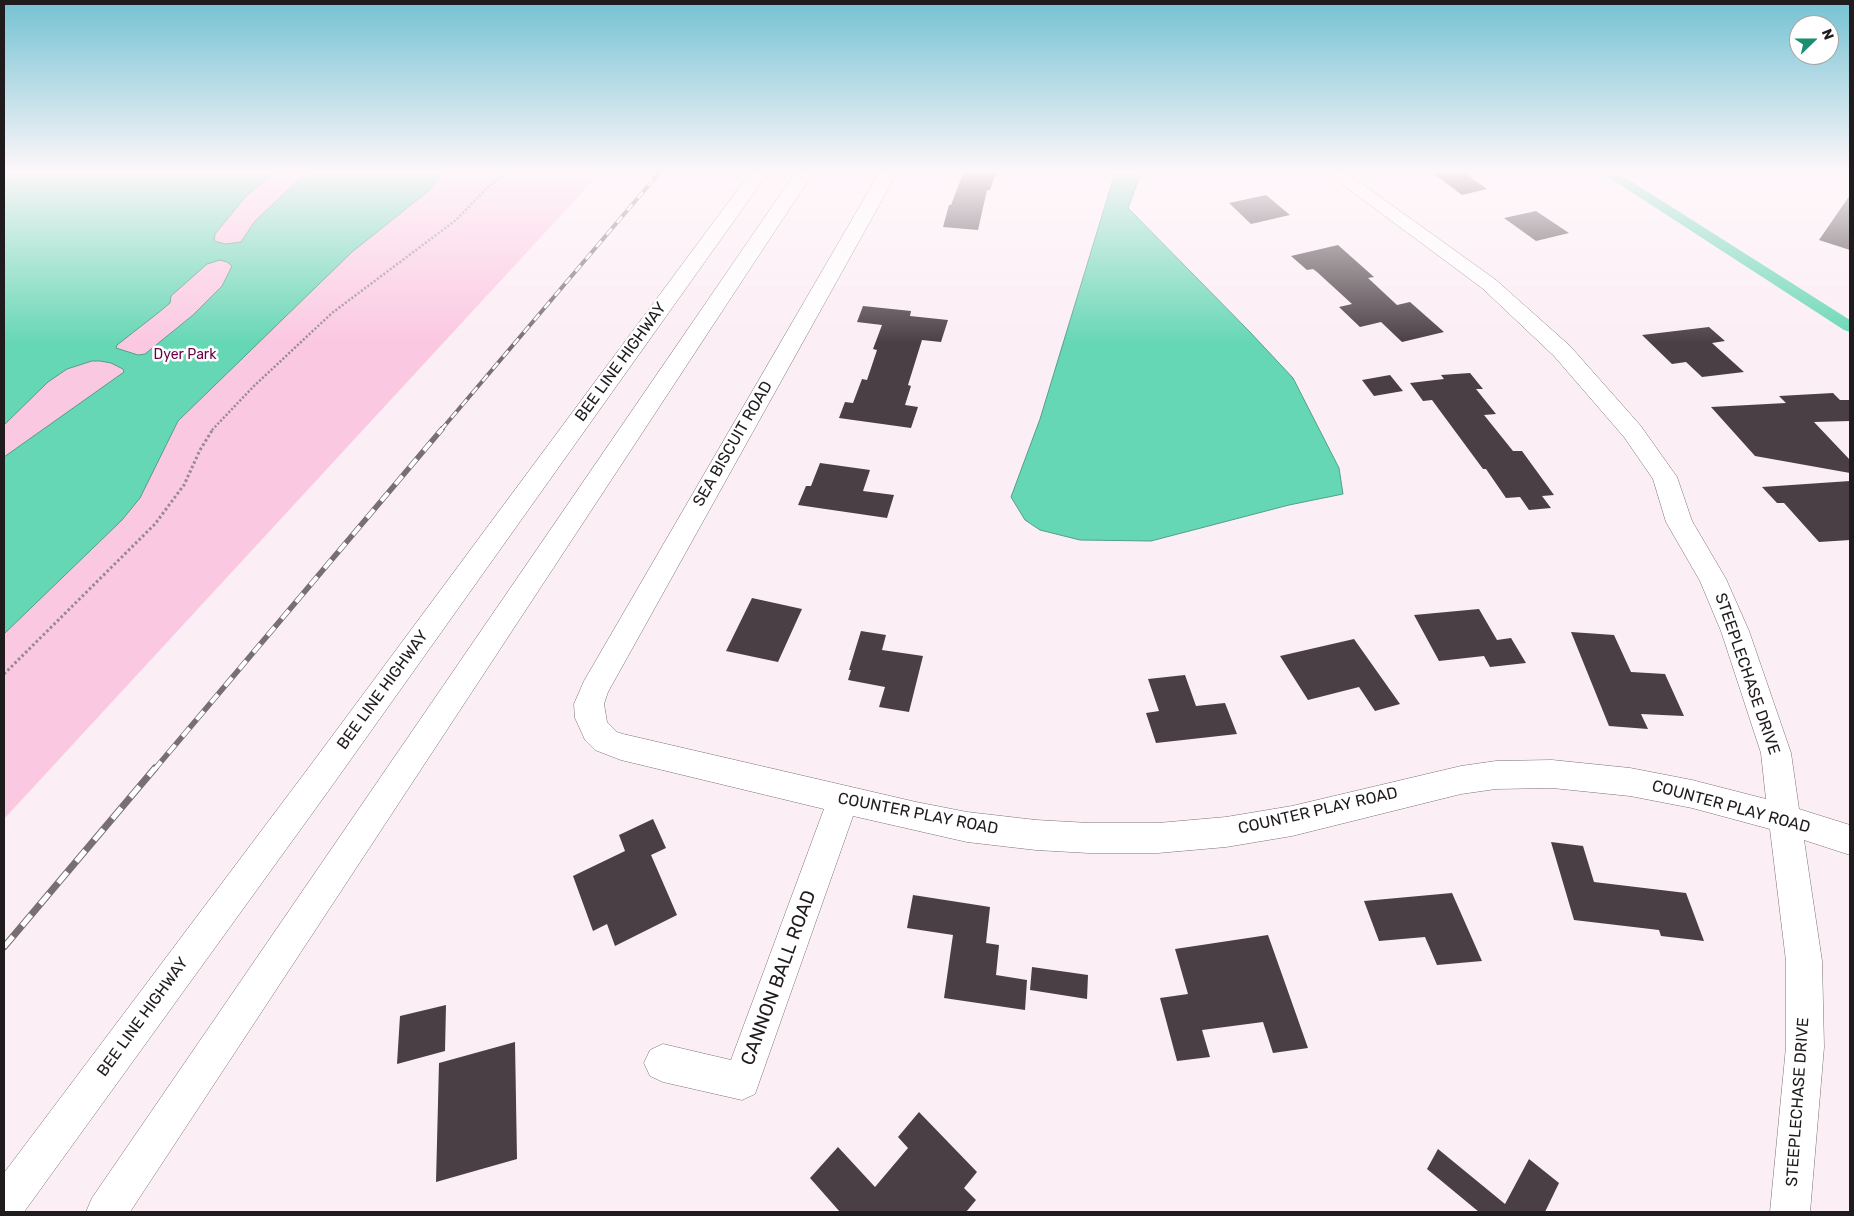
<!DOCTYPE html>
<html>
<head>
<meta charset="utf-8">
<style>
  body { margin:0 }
  #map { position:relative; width:1854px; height:1216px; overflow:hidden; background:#fceef5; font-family:Rubik,sans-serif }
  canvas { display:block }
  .frame { position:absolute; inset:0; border:5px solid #201c1e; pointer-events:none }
  .north { position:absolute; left:1789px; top:15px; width:50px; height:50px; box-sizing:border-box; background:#fff; border:1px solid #a6a4a5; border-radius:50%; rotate:68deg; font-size:14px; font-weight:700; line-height:20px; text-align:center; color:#201c1e }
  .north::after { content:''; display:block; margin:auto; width:18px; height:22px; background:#198e70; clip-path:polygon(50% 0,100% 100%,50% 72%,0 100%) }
</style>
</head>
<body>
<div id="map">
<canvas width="1854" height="1216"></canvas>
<div class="frame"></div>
<div class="north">N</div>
</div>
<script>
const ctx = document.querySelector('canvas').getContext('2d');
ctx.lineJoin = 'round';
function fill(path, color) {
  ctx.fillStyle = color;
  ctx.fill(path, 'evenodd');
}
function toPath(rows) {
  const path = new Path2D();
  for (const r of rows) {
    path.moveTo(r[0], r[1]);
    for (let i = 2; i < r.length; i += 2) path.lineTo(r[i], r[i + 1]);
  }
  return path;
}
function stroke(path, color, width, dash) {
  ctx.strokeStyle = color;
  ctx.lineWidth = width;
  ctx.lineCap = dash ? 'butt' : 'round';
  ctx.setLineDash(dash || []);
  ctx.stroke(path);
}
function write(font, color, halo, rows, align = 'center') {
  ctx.font = font + ' Rubik,sans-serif';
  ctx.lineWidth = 5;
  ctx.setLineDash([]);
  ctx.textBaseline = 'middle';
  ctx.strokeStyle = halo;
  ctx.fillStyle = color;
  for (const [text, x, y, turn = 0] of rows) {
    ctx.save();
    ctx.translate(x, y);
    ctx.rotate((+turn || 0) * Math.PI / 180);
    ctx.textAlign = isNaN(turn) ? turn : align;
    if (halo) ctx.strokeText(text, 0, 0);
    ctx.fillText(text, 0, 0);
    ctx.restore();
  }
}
const green = toPath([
  [4,173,600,173,4,819]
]);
const water = toPath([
  [4,173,274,173,246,196,215,234,214,241,225,244,241,242,255,221,306,173,443,173,427,192,352,252,178,421,140,498,122,520,4,634,4,457,124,372,123,369,111,363,100,361,92,361,67,369,48,382,4,425,4,173],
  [220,260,227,262,232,266,222,286,193,315,145,354,138,355,116,348,117,345,158,313,170,303,171,296,207,264,220,260],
  [1115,173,1141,173,1128,208,1249,331,1293,378,1339,468,1343,494,1289,505,1151,541,1080,540,1040,530,1025,520,1011,497,1040,419,1115,173]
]);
const canal = toPath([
  [1602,173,1618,173,1850,320,1850,332,1844,330,1602,173]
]);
const building = toPath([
  [963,173,996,173,990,190,987,190,978,230,943,227,949,205,951,205],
  [1433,173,1465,173,1487,189,1462,195],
  [1266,195,1290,215,1251,224,1229,203],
  [1850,195,1850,250,1819,240],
  [1536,211,1569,233,1536,241,1504,218],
  [1338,245,1374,277,1368,278,1397,305,1410,302,1444,332,1402,342,1381,322,1360,327,1339,307,1352,304,1317,272,1313,269,1307,270,1291,256],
  [863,306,911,311,910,316,948,320,941,342,922,340,908,385,911,386,905,405,918,407,911,428,839,418,845,402,853,403,862,379,867,380,877,350,873,349,882,325,857,322],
  [1709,327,1725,341,1712,343,1744,372,1702,377,1686,362,1672,364,1642,335],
  [1470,373,1483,389,1476,389,1496,414,1484,415,1513,451,1522,451,1554,495,1542,496,1551,508,1529,510,1520,497,1506,498,1486,469,1483,469,1432,400,1423,401,1410,383,1444,379,1441,375],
  [1390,375,1403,391,1374,396,1362,380],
  [1833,393,1840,400,1850,400,1850,421,1814,422,1850,460,1850,473,1755,456,1711,407,1786,403,1779,396],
  [820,463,870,470,863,491,894,495,887,518,798,505,806,486,811,486],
  [1850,481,1850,540,1819,542,1784,503,1777,503,1762,487],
  [752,598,802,609,778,662,726,651],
  [1479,609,1497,640,1511,638,1526,663,1490,667,1484,656,1439,661,1414,615],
  [861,631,886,635,882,650,923,656,909,712,879,707,885,687,848,680,851,670,849,670],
  [1571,632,1614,635,1631,672,1665,674,1684,716,1641,714,1648,729,1609,726],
  [1354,639,1400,704,1375,711,1359,687,1308,700,1280,656],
  [1185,675,1196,706,1225,703,1237,734,1156,743,1146,713,1159,711,1148,679],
  [653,819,666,848,651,855,677,915,615,946,607,924,593,931,573,876,625,851,619,835],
  [1551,842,1583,846,1594,882,1686,893,1704,941,1661,936,1659,930,1574,920],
  [1452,893,1482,961,1437,965,1425,937,1379,941,1364,901],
  [913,895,990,907,986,943,999,945,996,975,1027,980,1025,1010,944,998,953,935,907,928],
  [1268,935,1308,1048,1273,1053,1263,1022,1202,1030,1210,1057,1177,1061,1160,998,1188,994,1175,949],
  [1032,967,1088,975,1087,999,1030,990],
  [446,1005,445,1051,397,1064,400,1016],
  [515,1042,517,1159,436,1182,439,1063],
  [919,1112,977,1172,964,1188,976,1200,966,1212,840,1212,810,1178,838,1147,875,1187,908,1148,898,1137],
  [1438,1149,1505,1204,1529,1159,1559,1183,1545,1212,1479,1212,1427,1169]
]);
const pathFar1 = toPath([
  [212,430,254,386,332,313,456,220,488,187,506,173]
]);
const path = toPath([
  [4,674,155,524,184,485,200,450,213,429]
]);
const minor = toPath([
  [879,173,897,173,608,692,604,704,607,722,617,732,623,734,916,802,967,812,1036,820,1089,823,1158,823,1226,817,1292,806,1461,766,1496,761,1552,760,1630,768,1692,780,1766,799,1761,753,1721,631,1700,581,1666,522,1653,479,1624,437,1554,356,1482,288,1327,173,1347,173,1496,280,1570,346,1640,425,1677,477,1692,521,1726,579,1749,631,1791,753,1799,809,1850,825,1850,855,1804,840,1822,961,1824,1047,1810,1212,1770,1212,1786,1047,1786,961,1770,829,1692,808,1630,796,1552,788,1496,789,1461,794,1292,836,1226,847,1158,853,1089,853,1036,850,967,842,853,816,755,1094,742,1100,663,1082,650,1076,644,1063,650,1050,663,1044,731,1060,824,809,621,760,595,750,585,740,581,731,575,718,574,704,584,681,879,173]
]);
const highway = toPath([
  [750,173,768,173,329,790,24,1212,4,1212,4,1173,307,770,750,173],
  [795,173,813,173,130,1212,86,1212,92,1198,795,173]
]);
const railFar2 = toPath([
  [441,430,659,173]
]);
const railFar1 = toPath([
  [154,770,442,429]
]);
const rail = toPath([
  [4,947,155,768]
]);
const farParknames = [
  ["Dyer Park",185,355]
];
const streetNames = [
  ["BEE LINE HIGHWAY",621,362,-54],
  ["SEA BISCUIT ROAD",733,444,-60],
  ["STEEPLECHASE DRIVE",1747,674,71],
  ["BEE LINE HIGHWAY",383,690,-54],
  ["COUNTER PLAY ROAD",1731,807,15],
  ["COUNTER PLAY ROAD",1318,811,-13],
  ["COUNTER PLAY ROAD",918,814,11],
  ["BEE LINE HIGHWAY",143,1017,-54],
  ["STEEPLECHASE DRIVE",1798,1102,-86]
];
const nearStreetnames = [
  ["CANNON BALL ROAD",779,978,-70]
];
fill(green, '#fbc8e1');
fill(water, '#66d7b4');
stroke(water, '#519f87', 1);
fill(canal, '#66d7b4');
fill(building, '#4a3f44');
stroke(minor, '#7c7176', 1);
stroke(highway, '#7c7176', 1);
stroke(pathFar1, '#948b8f', 2.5, [2, 2]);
stroke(path, '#948b8f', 3, [2.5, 2.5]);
fill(minor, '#fff');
fill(highway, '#fff');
stroke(railFar2, '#776f73', 4);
stroke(railFar1, '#776f73', 5.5);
stroke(rail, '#776f73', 7);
stroke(railFar2, '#fff', 2.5, [8]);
stroke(railFar1, '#fff', 4, [11]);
stroke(rail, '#fff', 5, [14]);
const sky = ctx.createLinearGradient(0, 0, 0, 343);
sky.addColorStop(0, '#74c2d3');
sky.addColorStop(0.5, '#fef7fa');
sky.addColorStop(1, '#fef7fa00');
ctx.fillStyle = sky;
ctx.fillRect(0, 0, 1854, 343);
write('14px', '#680046', '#fff', farParknames);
write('16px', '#201c1e', '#fff', streetNames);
write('19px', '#201c1e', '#fff', nearStreetnames);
</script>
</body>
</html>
